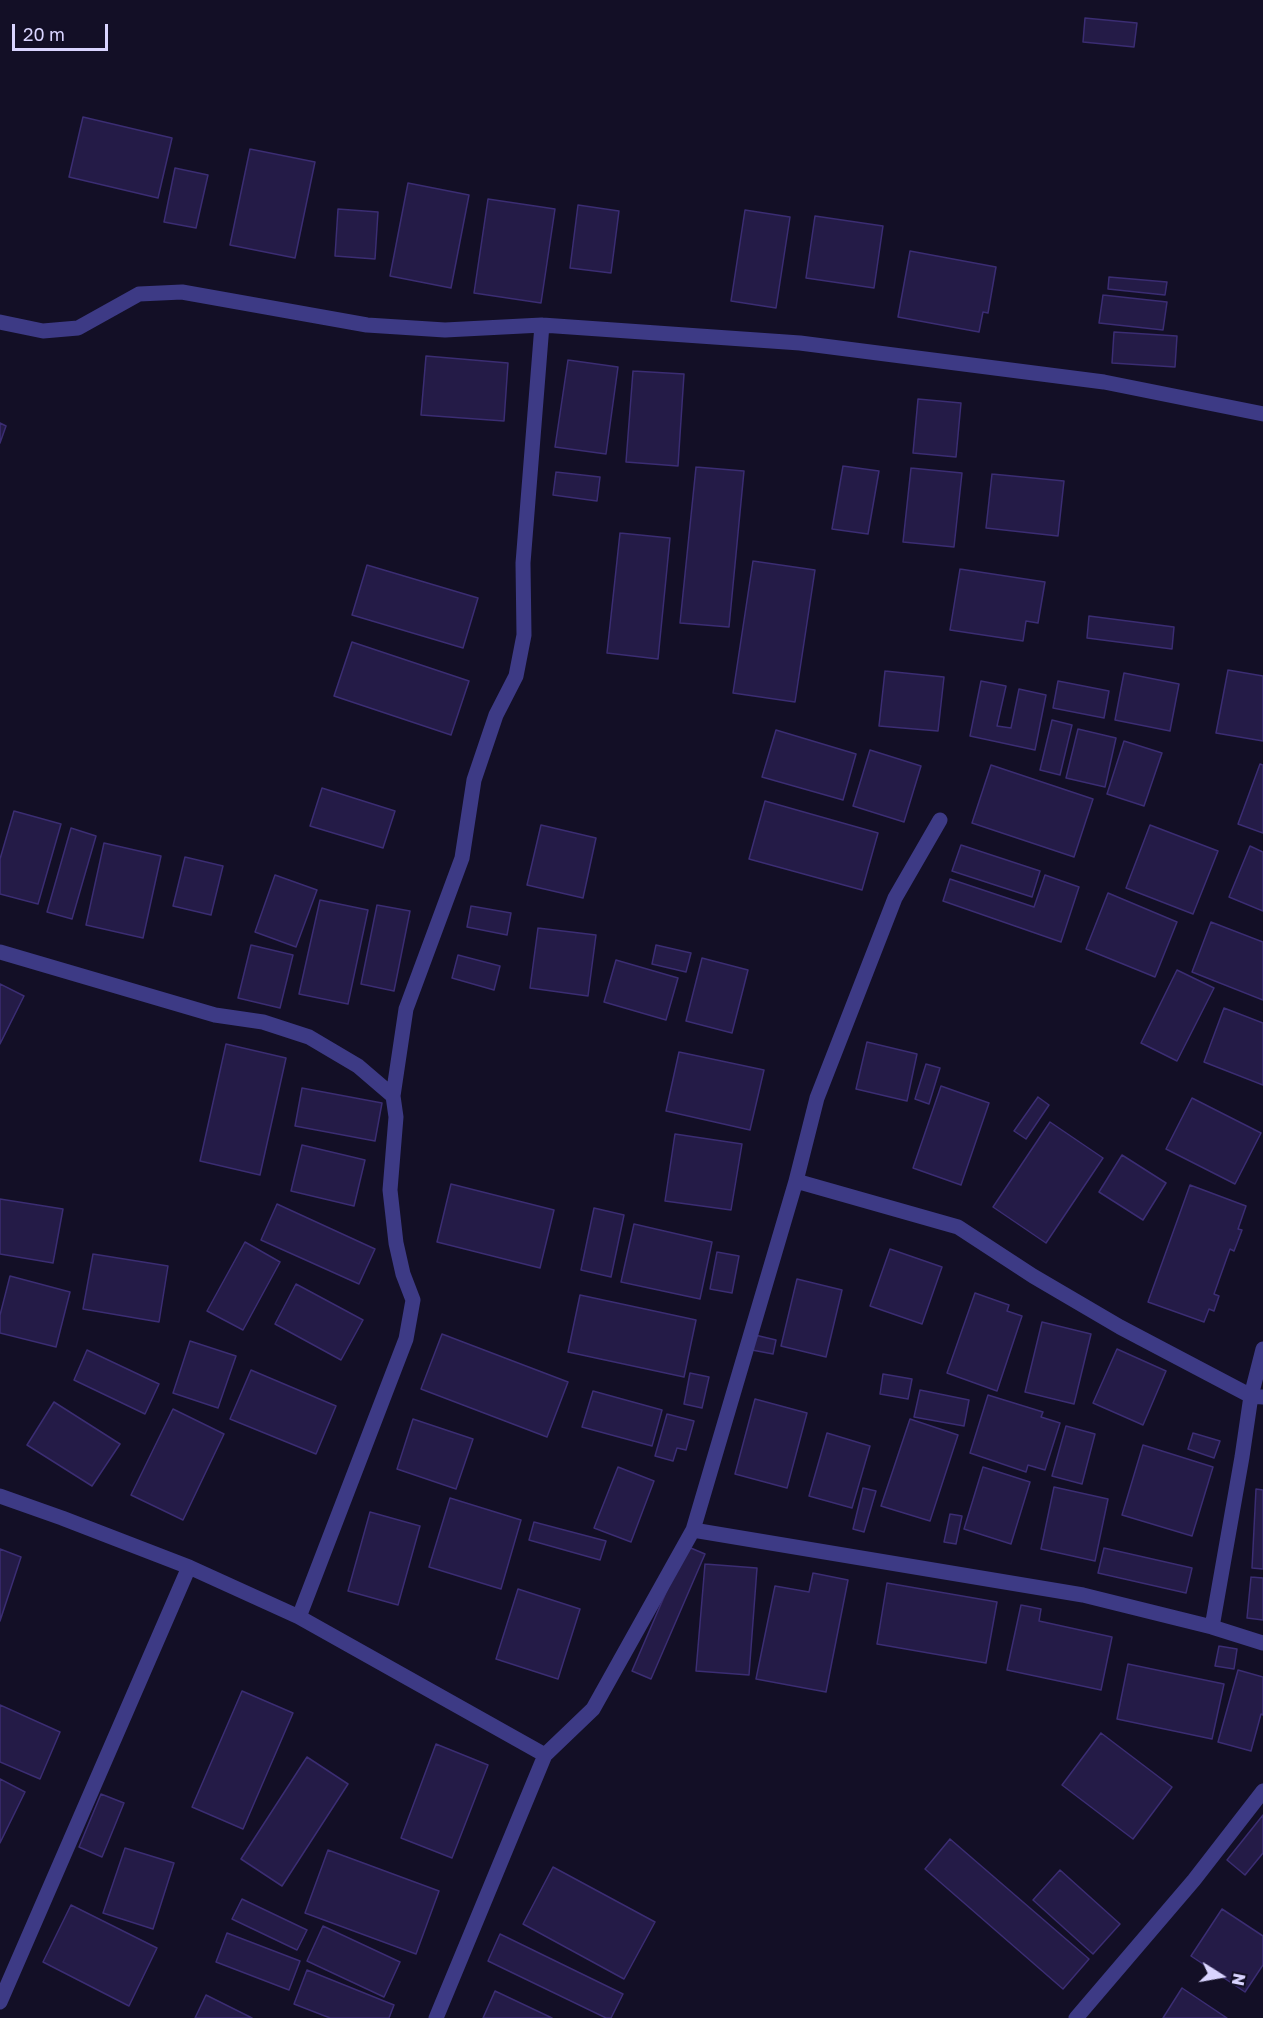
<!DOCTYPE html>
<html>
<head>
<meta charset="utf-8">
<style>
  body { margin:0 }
  #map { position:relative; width:1263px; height:2018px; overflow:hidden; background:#130f26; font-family:"Golos Text",sans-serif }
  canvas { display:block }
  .north { position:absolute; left:1191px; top:1946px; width:60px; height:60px; -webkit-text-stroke:4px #130f26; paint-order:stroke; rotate:101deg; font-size:16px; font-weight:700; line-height:24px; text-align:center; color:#d9d4ff }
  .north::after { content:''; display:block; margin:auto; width:21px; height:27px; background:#d9d4ff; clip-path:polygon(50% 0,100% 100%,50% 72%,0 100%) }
  .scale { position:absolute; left:12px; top:24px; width:96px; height:27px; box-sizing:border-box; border:3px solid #d9d4ff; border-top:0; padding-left:8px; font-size:18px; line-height:21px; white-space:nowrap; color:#d9d4ff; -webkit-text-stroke:4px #130f26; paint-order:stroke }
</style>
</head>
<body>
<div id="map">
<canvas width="1263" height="2018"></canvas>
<div class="north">N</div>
<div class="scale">20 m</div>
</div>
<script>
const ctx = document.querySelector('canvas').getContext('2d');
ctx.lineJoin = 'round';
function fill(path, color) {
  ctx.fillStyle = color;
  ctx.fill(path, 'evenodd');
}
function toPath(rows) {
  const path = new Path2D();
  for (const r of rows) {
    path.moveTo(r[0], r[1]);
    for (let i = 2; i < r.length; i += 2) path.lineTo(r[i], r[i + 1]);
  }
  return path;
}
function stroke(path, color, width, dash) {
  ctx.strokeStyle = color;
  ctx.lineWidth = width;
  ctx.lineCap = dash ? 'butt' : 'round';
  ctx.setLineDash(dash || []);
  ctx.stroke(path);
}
const building = toPath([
  [1085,18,1137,23,1134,47,1083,42,1085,18],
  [83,117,172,138,158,198,69,177,83,117],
  [250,149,315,162,295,258,230,245,250,149],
  [175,168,208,175,196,228,164,222,175,168],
  [408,183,469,195,451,288,390,276,408,183],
  [488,199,555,209,541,303,474,293,488,199],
  [578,205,619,211,611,273,570,268,578,205],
  [338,209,378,212,375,259,335,256,338,209],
  [745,210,790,217,776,308,731,301,745,210],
  [815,216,883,226,874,288,806,278,815,216],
  [910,251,996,267,988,313,983,312,979,332,898,317,910,251],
  [1109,277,1167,282,1165,295,1108,289,1109,277],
  [1103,295,1167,302,1163,330,1099,323,1103,295],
  [1114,332,1177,336,1175,367,1112,363,1114,332],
  [426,356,508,363,504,421,421,415,426,356],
  [568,360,618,367,606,454,555,447,568,360],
  [633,371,684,374,678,466,626,462,633,371],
  [918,399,961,403,956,457,913,453,918,399],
  [0,423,6,426,0,443,0,423],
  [843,466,879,471,868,534,832,529,843,466],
  [696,467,744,471,729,627,680,623,696,467],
  [911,468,962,473,954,547,903,542,911,468],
  [556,472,600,477,597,501,553,495,556,472],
  [992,474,1064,481,1058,536,986,528,992,474],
  [620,533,670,538,658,659,607,653,620,533],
  [753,561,815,570,795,702,733,693,753,561],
  [367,565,478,598,463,648,352,615,367,565],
  [960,569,1045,582,1038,623,1026,621,1023,641,950,630,960,569],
  [1089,616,1174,627,1172,649,1087,638,1089,616],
  [352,642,469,681,451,735,334,696,352,642],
  [1228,670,1263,676,1263,741,1216,733,1228,670],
  [885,671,944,677,938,731,879,726,885,671],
  [1124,673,1179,684,1170,731,1115,720,1124,673],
  [981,681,1006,686,997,726,1011,728,1019,689,1046,695,1035,750,970,736,981,681],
  [1058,681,1109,691,1104,718,1053,708,1058,681],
  [1052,720,1072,725,1060,775,1040,770,1052,720],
  [1078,729,1116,738,1105,787,1066,778,1078,729],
  [776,730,856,754,843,800,762,777,776,730],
  [1124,741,1162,753,1144,806,1107,794,1124,741],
  [870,750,921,766,904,822,853,806,870,750],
  [1260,764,1263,765,1263,833,1238,824,1260,764],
  [991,765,1093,799,1074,857,972,823,991,765],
  [322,788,395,811,383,848,310,826,322,788],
  [765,801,878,833,862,890,749,859,765,801],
  [14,811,61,824,38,904,0,894,0,859,14,811],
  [541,825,596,838,583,898,527,885,541,825],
  [1150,825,1218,851,1193,914,1126,888,1150,825],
  [71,828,96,836,72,919,47,912,71,828],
  [104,843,161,856,143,938,86,925,104,843],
  [961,845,1040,871,1032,897,952,871,961,845],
  [1250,846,1263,852,1263,911,1229,897,1250,846],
  [185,857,223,866,211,915,173,906,185,857],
  [275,875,317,890,296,947,255,932,275,875],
  [1045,875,1079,887,1061,942,943,901,950,879,1034,907,1045,875],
  [1108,893,1177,922,1155,977,1086,949,1108,893],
  [320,900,368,910,348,1004,299,994,320,900],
  [377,905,410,911,394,991,361,984,377,905],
  [471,906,511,913,507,935,467,927,471,906],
  [1211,922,1263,942,1263,1000,1192,972,1211,922],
  [538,928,596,935,588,996,530,988,538,928],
  [251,945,293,955,280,1008,238,998,251,945],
  [656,945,691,953,686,972,652,964,656,945],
  [458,955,500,966,494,990,452,978,458,955],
  [702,958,748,970,732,1033,686,1021,702,958],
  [616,960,678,978,666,1020,604,1002,616,960],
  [1177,970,1214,988,1177,1061,1141,1043,1177,970],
  [0,984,24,996,0,1044,0,984],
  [1224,1008,1263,1023,1263,1085,1204,1062,1224,1008],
  [867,1042,917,1054,907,1101,856,1089,867,1042],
  [226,1044,286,1058,260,1175,200,1161,226,1044],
  [679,1052,764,1070,750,1130,666,1111,679,1052],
  [926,1064,940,1068,929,1104,915,1099,926,1064],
  [941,1086,989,1103,961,1185,913,1168,941,1086],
  [302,1088,382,1103,375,1141,295,1126,302,1088],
  [1038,1097,1049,1105,1026,1139,1014,1131,1038,1097],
  [1192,1098,1261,1133,1235,1184,1166,1149,1192,1098],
  [1050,1122,1103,1158,1046,1243,993,1207,1050,1122],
  [675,1134,742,1144,731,1210,665,1201,675,1134],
  [302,1145,365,1160,354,1206,291,1191,302,1145],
  [1122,1155,1166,1183,1143,1220,1099,1192,1122,1155],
  [451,1184,554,1210,540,1268,437,1242,451,1184],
  [1190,1185,1246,1206,1238,1229,1242,1230,1234,1251,1230,1249,1214,1294,1219,1296,1214,1311,1209,1309,1204,1322,1148,1302,1190,1185],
  [0,1199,63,1209,53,1263,0,1254,0,1199],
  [277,1204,375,1249,359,1284,261,1240,277,1204],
  [594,1208,624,1215,611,1277,581,1270,594,1208],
  [634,1224,712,1242,700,1299,621,1282,634,1224],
  [245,1242,280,1262,243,1330,207,1311,245,1242],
  [890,1249,942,1267,922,1324,870,1306,890,1249],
  [717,1252,739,1256,732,1293,710,1289,717,1252],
  [93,1254,168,1266,159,1322,83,1309,93,1254],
  [10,1276,70,1292,56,1347,0,1333,0,1315,10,1276],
  [797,1279,842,1290,826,1357,781,1346,797,1279],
  [296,1284,363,1320,341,1360,275,1324,296,1284],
  [975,1293,1009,1305,1007,1311,1022,1316,997,1391,947,1373,975,1293],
  [580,1295,696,1320,684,1377,568,1352,580,1295],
  [1042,1322,1091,1334,1074,1404,1025,1392,1042,1322],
  [442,1334,568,1382,547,1437,421,1389,442,1334],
  [755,1335,776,1340,773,1354,752,1350,755,1335],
  [190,1341,236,1356,218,1408,173,1393,190,1341],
  [1117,1349,1166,1371,1143,1425,1093,1403,1117,1349],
  [87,1350,159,1384,145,1414,74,1380,87,1350],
  [251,1370,336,1406,316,1454,230,1419,251,1370],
  [690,1373,709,1377,702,1408,684,1404,690,1373],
  [883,1374,912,1379,908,1399,880,1394,883,1374],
  [920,1390,969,1400,964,1426,914,1417,920,1390],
  [593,1391,662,1410,652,1446,582,1427,593,1391],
  [988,1395,1043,1412,1041,1417,1060,1423,1045,1470,1028,1465,1026,1472,970,1453,988,1395],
  [755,1399,807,1413,787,1488,735,1474,755,1399],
  [54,1402,120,1444,92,1486,27,1445,54,1402],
  [173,1409,224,1434,183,1520,131,1495,173,1409],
  [667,1414,694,1421,686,1450,677,1448,673,1461,655,1456,667,1414],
  [413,1419,473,1439,456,1489,397,1469,413,1419],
  [910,1419,958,1435,930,1521,881,1506,910,1419],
  [1066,1426,1095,1434,1082,1484,1052,1476,1066,1426],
  [827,1433,870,1446,852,1508,809,1496,827,1433],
  [1193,1433,1220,1441,1214,1458,1188,1449,1193,1433],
  [1143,1445,1213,1467,1192,1536,1122,1515,1143,1445],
  [618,1467,654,1481,631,1542,594,1528,618,1467],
  [983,1467,1030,1482,1011,1544,964,1529,983,1467],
  [1054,1487,1108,1499,1095,1561,1041,1549,1054,1487],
  [863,1488,876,1491,864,1532,853,1529,863,1488],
  [1256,1489,1263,1490,1263,1569,1252,1568,1256,1489],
  [450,1498,521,1520,501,1589,429,1567,450,1498],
  [370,1512,420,1526,398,1605,348,1591,370,1512],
  [950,1514,962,1516,956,1544,944,1542,950,1514],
  [534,1522,606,1541,600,1560,529,1540,534,1522],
  [686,1546,705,1554,651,1679,632,1671,686,1546],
  [1104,1548,1192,1568,1186,1593,1098,1573,1104,1548],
  [0,1549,21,1557,0,1621,0,1549],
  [705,1564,757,1568,749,1675,696,1671,705,1564],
  [813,1573,848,1580,826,1692,756,1679,775,1586,809,1592,813,1573],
  [1251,1577,1263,1578,1263,1620,1247,1618,1251,1577],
  [887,1583,997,1602,986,1663,877,1644,887,1583],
  [518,1589,580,1609,558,1679,496,1659,518,1589],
  [1021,1605,1041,1609,1039,1621,1112,1637,1101,1690,1007,1670,1021,1605],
  [1219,1646,1237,1649,1234,1669,1215,1666,1219,1646],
  [1128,1664,1224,1684,1212,1739,1117,1719,1128,1664],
  [1238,1670,1263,1677,1263,1715,1261,1714,1251,1751,1218,1742,1238,1670],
  [242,1691,293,1713,243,1829,192,1807,242,1691],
  [0,1705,60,1732,40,1779,0,1762,0,1705],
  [1101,1733,1172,1787,1133,1839,1062,1785,1101,1733],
  [436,1744,488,1765,452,1858,401,1838,436,1744],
  [307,1757,348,1784,282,1886,241,1859,307,1757],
  [0,1779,25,1792,0,1843,0,1779],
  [101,1794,124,1803,102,1857,79,1847,101,1794],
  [1263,1815,1263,1853,1245,1875,1227,1860,1263,1815],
  [950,1839,1089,1959,1063,1989,925,1869,950,1839],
  [125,1848,174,1863,153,1929,103,1913,125,1848],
  [328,1850,439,1891,416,1954,305,1913,328,1850],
  [553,1867,655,1922,624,1979,523,1924,553,1867],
  [1060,1870,1120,1924,1093,1954,1033,1900,1060,1870],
  [242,1899,307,1930,297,1950,232,1919,242,1899],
  [71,1905,157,1948,129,2006,43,1962,71,1905],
  [1222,1909,1263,1936,1263,1965,1245,1992,1191,1956,1222,1909],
  [323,1926,400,1962,384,1997,307,1961,323,1926],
  [227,1933,300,1961,289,1990,216,1962,227,1933],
  [500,1934,623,1994,611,2018,606,2018,488,1961,500,1934],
  [307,1970,394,2005,389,2018,330,2018,294,2004,307,1970],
  [1182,1988,1227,2018,1163,2018,1182,1988],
  [495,1991,552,2018,483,2018,495,1991],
  [206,1995,252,2018,195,2018,206,1995]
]);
const street = toPath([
  [0,322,43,331,78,328,139,294,182,292,367,325,445,330,542,325,800,343,1104,382,1263,414],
  [0,952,215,1015,263,1022,309,1037,358,1066,393,1096],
  [796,1181,958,1227,1033,1276,1120,1327,1251,1396,1263,1397],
  [0,1496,62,1518,189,1567,299,1617,545,1755],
  [693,1530,1083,1595,1212,1627,1263,1643],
  [299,1617,406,1339,413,1300,403,1274,396,1243,390,1190,396,1117,393,1096,406,1009,462,858,474,780,496,715,516,676,524,635,523,563,542,325],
  [1212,1627,1242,1457,1251,1396,1263,1349],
  [0,2002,189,1567],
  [436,2018,545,1755,593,1709,693,1530,796,1181,817,1098,895,898,940,820],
  [1076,2018,1194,1880,1263,1791]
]);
fill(building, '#241b47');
stroke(building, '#3b2d73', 1.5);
stroke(street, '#3d3a85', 15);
</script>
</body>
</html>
